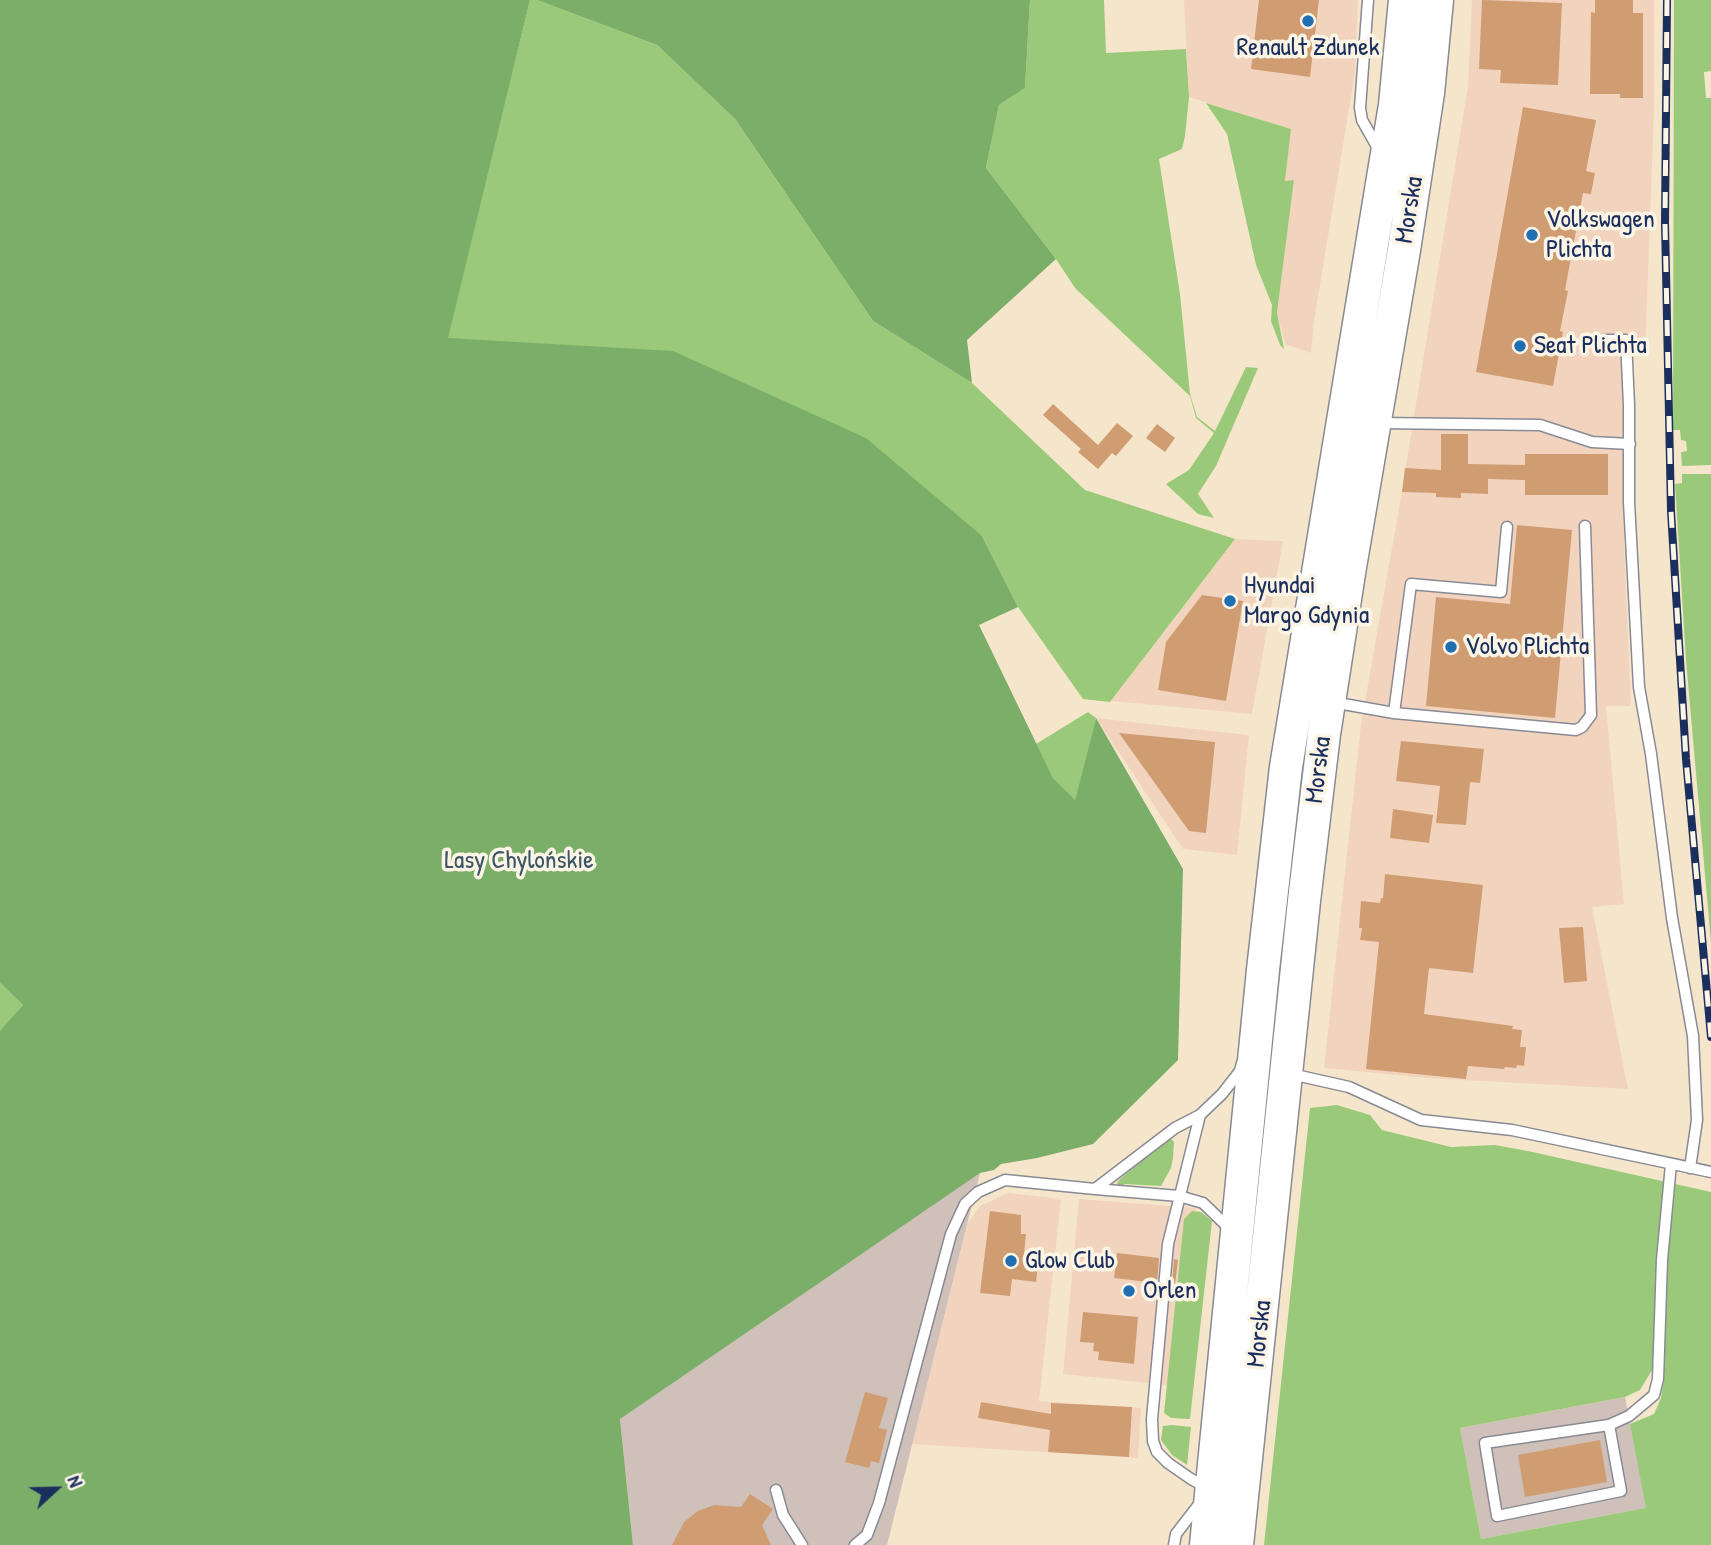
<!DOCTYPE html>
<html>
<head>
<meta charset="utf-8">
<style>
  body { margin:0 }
  #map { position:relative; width:1711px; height:1545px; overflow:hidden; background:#f5e6cb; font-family:"Patrick Hand",sans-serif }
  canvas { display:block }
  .north { position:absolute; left:21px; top:1454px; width:70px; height:70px; -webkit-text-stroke:5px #fcf5e5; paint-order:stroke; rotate:68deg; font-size:19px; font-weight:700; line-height:28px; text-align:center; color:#1b2f5e }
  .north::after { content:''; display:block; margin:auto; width:24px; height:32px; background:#1b2f5e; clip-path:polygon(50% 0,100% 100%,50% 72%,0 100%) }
</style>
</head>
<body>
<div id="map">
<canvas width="1711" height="1545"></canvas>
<div class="north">N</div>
</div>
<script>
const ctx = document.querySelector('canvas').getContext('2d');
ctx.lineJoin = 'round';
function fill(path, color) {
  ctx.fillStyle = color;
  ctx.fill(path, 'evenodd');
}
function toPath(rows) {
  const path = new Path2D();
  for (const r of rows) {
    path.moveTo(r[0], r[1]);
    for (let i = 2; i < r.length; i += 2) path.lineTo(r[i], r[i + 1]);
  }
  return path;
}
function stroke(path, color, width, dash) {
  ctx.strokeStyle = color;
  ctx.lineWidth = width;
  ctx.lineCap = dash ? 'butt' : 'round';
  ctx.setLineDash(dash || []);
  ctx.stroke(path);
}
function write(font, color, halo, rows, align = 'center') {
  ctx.font = font + ' "Patrick Hand",sans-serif';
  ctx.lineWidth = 7;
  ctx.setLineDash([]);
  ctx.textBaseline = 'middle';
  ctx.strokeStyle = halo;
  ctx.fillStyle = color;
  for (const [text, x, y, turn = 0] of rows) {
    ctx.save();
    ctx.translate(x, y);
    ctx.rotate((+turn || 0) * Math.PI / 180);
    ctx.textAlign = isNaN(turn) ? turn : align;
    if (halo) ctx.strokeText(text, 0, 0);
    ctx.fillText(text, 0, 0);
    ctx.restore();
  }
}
const built = toPath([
  [1184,0,1358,0,1355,73,1314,321,1311,353,1285,344,1277,313,1294,181,1285,182,1290,129,1189,97],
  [1472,0,1654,0,1654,111,1645,354,1622,355,1624,545,1631,706,1606,706,1624,904,1592,907,1628,1089,1427,1078,1324,1068,1361,724,1398,514,1468,86],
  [1235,539,1283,541,1252,714,1111,701],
  [1096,718,1249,735,1237,855,1183,849],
  [1008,1193,1061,1199,1039,1401,1141,1408,1138,1458,912,1444,968,1223,980,1206],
  [1079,1199,1196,1208,1176,1386,1063,1374]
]);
const industrial = toPath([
  [980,1173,887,1545,633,1545,620,1419,681,1363],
  [1625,1397,1647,1508,1481,1539,1460,1428]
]);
const green = toPath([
  [530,0,537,0,657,45,735,119,873,321,972,383,1085,490,1235,539,1110,702,1083,699,1018,607,982,536,447,338],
  [1030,0,1104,0,1106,53,1186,49,1189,97,1185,136,1182,149,1159,159,1180,294,1190,394,1197,417,1215,431,1246,367,1258,368,1216,466,1198,494,1214,518,1198,514,1166,484,1189,470,1214,433,1196,418,1190,396,1075,288,1056,259,986,168,999,105,1025,88],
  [1674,0,1711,0,1711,71,1704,72,1706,98,1711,98,1711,465,1682,466,1681,452,1687,451,1686,441,1681,440,1680,430,1673,430],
  [1206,103,1291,129,1285,181,1294,180,1277,313,1284,349,1280,345,1271,321,1272,305,1256,265,1227,134],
  [1682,474,1711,474,1711,943,1686,660,1675,484,1682,483],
  [1088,712,1096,718,1075,801,1053,778,1036,744],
  [0,983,23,1005,2,1032,0,1031],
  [1337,1105,1370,1115,1382,1130,1451,1147,1495,1145,1528,1151,1711,1192,1711,1545,1264,1545,1310,1108],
  [1663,1332,1664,1377,1661,1398,1654,1414,1630,1424,1646,1508,1481,1539,1460,1428,1625,1397,1640,1390,1652,1370,1655,1333],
  [1171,1139,1174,1142,1173,1158,1171,1168,1161,1186,1124,1184,1122,1188,1119,1187,1117,1183,1120,1179,1161,1144],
  [1192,1211,1201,1212,1212,1221,1190,1419,1171,1418,1164,1413,1184,1219],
  [1172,1425,1191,1427,1187,1465,1172,1455,1161,1440,1163,1426]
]);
const forest = toPath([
  [0,0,530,0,448,338,673,351,866,438,982,536,1018,607,979,625,1053,778,1075,800,1096,718,1183,869,1178,1060,1093,1144,1037,1158,1001,1164,994,1170,980,1173,620,1419,633,1545,0,1545,0,1031,23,1005,0,983],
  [537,0,1030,0,1025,88,999,105,986,168,1056,259,967,340,972,383,873,321,735,119,657,45]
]);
const building = toPath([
  [1259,0,1319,0,1310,77,1251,69],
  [1482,0,1562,3,1558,85,1500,83,1501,70,1479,69],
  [1595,0,1633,0,1633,13,1643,13,1643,98,1620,98,1620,94,1590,94,1591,12,1595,13],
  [1523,107,1596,120,1586,171,1595,173,1591,194,1583,193,1565,290,1568,291,1560,331,1563,332,1553,386,1476,372],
  [1053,404,1098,445,1117,423,1133,436,1116,456,1112,453,1098,469,1078,452,1081,449,1043,415],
  [1157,424,1175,438,1165,452,1146,438],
  [1441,434,1468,434,1468,464,1525,465,1525,454,1608,454,1608,495,1525,495,1525,480,1488,479,1488,494,1461,493,1461,498,1436,497,1436,493,1402,492,1405,468,1441,470],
  [1517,525,1572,530,1555,718,1426,706,1436,597,1510,604],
  [1202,595,1243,601,1226,701,1158,690,1166,642],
  [1119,733,1215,742,1206,833,1189,831],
  [1401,741,1484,749,1480,783,1470,782,1466,825,1436,823,1440,786,1396,781],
  [1393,809,1433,815,1429,843,1390,838],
  [1385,874,1483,885,1473,973,1429,968,1424,1014,1513,1026,1512,1029,1522,1030,1520,1047,1526,1047,1524,1066,1517,1065,1516,1068,1505,1067,1504,1069,1468,1066,1466,1079,1366,1069,1379,942,1360,940,1362,928,1359,928,1361,901,1380,903,1381,898,1383,898],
  [1583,927,1587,981,1564,983,1559,928],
  [990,1211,1021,1215,1021,1234,1026,1234,1024,1254,1039,1256,1036,1282,1012,1279,1010,1296,980,1293],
  [1117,1253,1159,1258,1157,1283,1114,1278],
  [1174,1259,1178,1260,1175,1285,1172,1285],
  [1083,1312,1138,1317,1134,1364,1098,1360,1099,1352,1093,1351,1094,1343,1080,1342],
  [865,1392,888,1398,879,1428,887,1430,879,1463,871,1461,869,1468,845,1462],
  [981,1402,1051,1414,1051,1403,1132,1407,1129,1457,1048,1452,1050,1430,978,1418],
  [1600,1440,1607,1482,1525,1497,1518,1455],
  [750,1494,773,1509,762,1525,771,1545,672,1545,684,1522,698,1511,714,1505,741,1507]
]);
const lane = toPath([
  [1368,0,1360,108,1362,120,1380,152],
  [1603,340,1626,340,1629,405,1629,502,1639,687,1651,754,1672,918,1693,1036,1697,1120,1690,1168],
  [1378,423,1540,425,1592,442,1630,444],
  [1332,702,1394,713,1576,730,1582,727,1591,715,1585,526],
  [1394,713,1411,584,1501,592,1507,527],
  [1291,1074,1349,1087,1421,1120,1512,1130,1711,1172],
  [1200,1115,1168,1244,1152,1419,1153,1441,1157,1452,1168,1463,1191,1479,1208,1488],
  [1095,1189,1179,1196,1203,1203,1231,1230],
  [1609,1425,1621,1491,1497,1516,1485,1443,1609,1425,1629,1416,1654,1395,1658,1379,1662,1260,1671,1164],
  [776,1490,783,1515,802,1545],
  [855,1545,867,1535,879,1503,951,1234,965,1204,978,1192,1005,1180,1095,1189,1175,1128,1200,1115,1222,1094,1240,1071,1242,1063],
  [1174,1545,1176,1534,1200,1503]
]);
const primary = toPath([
  [1206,1545,1263,970,1286,767,1395,105,1405,0],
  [1237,1545,1304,901,1324,734,1350,567,1404,250,1428,93,1437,0]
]);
const rail = toPath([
  [1667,0,1665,223,1671,511,1686,759,1711,1037]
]);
const markers = [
  [1308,21,7,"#1f6fb2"],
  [1532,235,7,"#1f6fb2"],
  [1520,346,7,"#1f6fb2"],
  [1230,601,7,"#1f6fb2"],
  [1451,647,7,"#1f6fb2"],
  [1011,1261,7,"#1f6fb2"],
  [1129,1291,7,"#1f6fb2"]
];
const poiNames = [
  ["Renault Zdunek",1308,48,"center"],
  ["Volkswagen",1546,220],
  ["Plichta",1546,250],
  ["Seat Plichta",1534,346],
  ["Hyundai",1244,586],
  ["Margo Gdynia",1244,616],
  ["Volvo Plichta",1465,647],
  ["Glow Club",1025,1261],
  ["Orlen",1143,1291]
];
const streetNames = [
  ["Morska",1410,210,-81],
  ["Morska",1319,770,-83],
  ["Morska",1260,1334,-84]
];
const parkNames = [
  ["Lasy Chylońskie",519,861]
];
fill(built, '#f2d4be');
fill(industrial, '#cfc0ba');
fill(green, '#9aca79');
fill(forest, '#7bae69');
fill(building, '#d09c72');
stroke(lane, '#888a94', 13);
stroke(primary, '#888a94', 35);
stroke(lane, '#fff', 10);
stroke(primary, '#fff', 32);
stroke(rail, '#1b2f5e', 8);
stroke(rail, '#fcf5e5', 5, [16]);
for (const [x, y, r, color] of markers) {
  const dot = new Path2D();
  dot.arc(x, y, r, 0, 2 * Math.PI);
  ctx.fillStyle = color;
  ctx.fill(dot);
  stroke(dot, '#fcf5e5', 2.5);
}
write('26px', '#1b2f5e', '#fcf5e5', poiNames, 'left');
write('26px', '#1b2f5e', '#fcf5e5', streetNames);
write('26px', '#3b5665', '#fcf5e5', parkNames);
</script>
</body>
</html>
